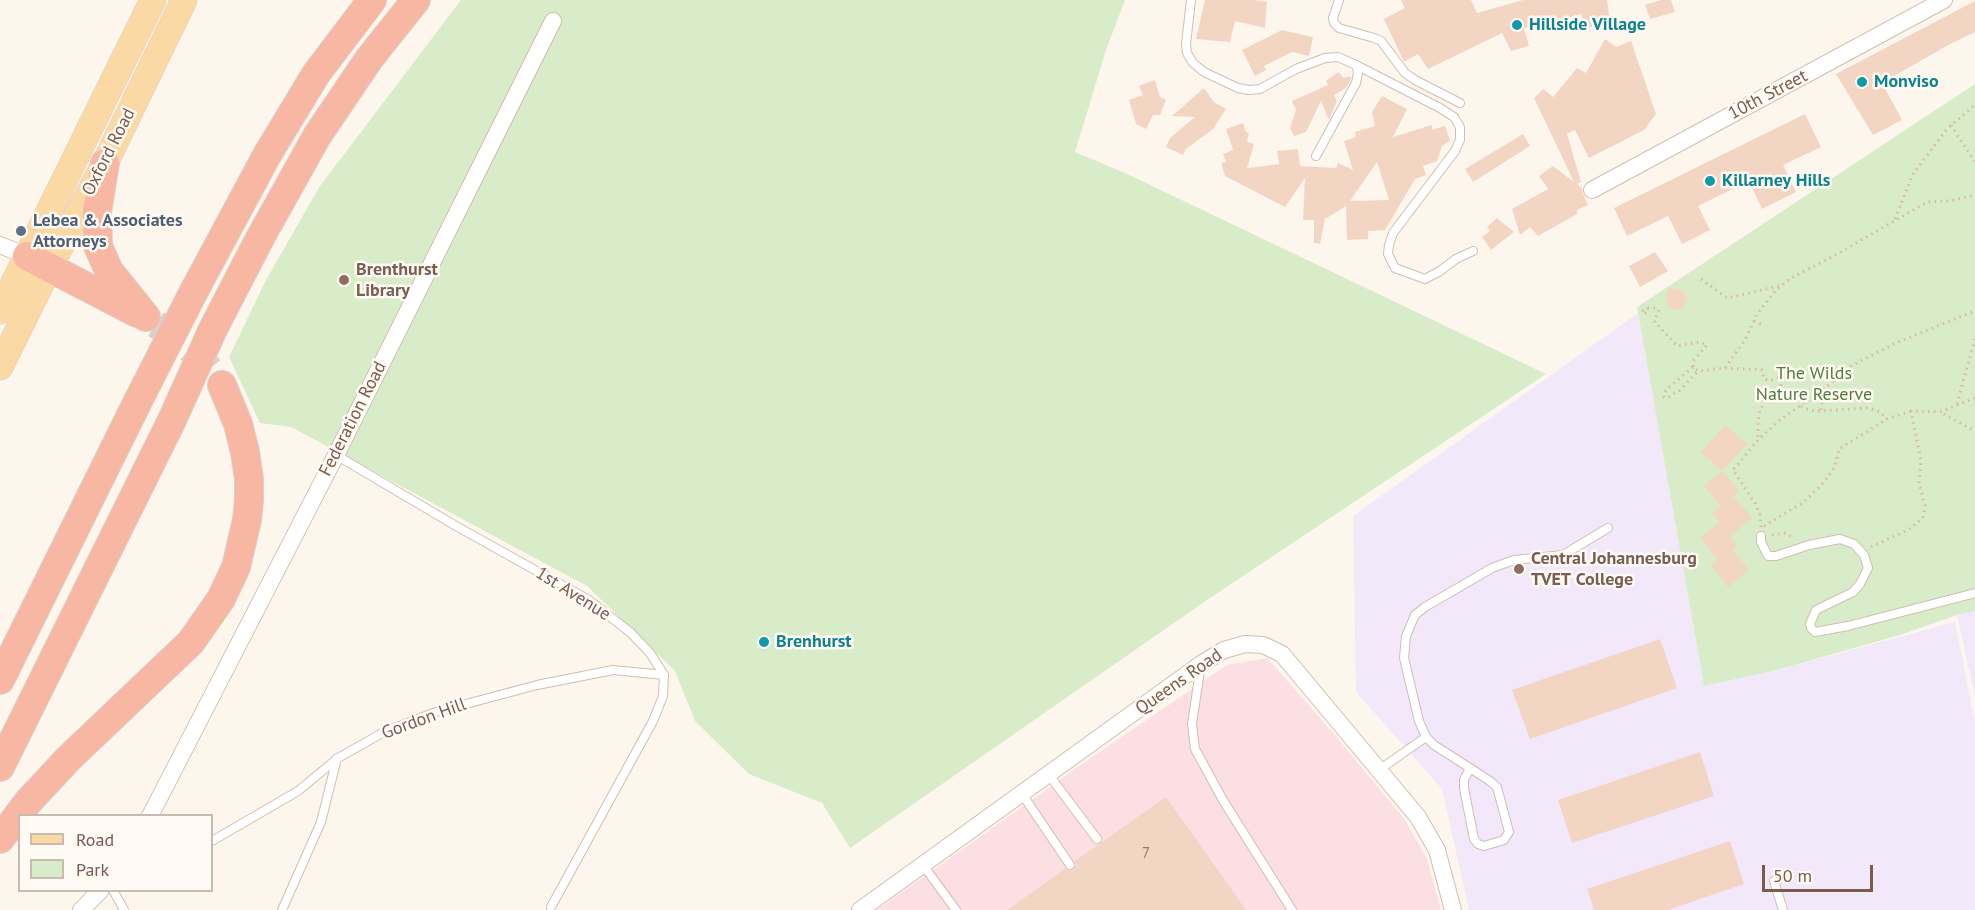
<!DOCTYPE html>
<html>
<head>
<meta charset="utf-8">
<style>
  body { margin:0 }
  #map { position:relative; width:1975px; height:910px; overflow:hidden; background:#fdf6ec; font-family:"PT Sans",sans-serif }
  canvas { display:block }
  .legend { position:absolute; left:18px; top:814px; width:195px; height:78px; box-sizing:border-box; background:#fffaf3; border:2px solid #cabbb1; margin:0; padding:8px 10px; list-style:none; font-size:18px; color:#7a5c4d }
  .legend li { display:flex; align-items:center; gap:12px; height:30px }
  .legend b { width:30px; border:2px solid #cabbb1 }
  .scale { position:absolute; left:1762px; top:865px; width:111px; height:27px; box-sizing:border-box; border:3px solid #7a5c4d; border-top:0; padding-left:8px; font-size:18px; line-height:21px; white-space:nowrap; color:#7a5c4d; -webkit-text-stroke:4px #fffaf3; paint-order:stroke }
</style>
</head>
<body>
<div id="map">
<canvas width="1975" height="910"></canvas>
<ul class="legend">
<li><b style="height:8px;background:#fbd9a5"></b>Road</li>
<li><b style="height:16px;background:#d8ecc9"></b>Park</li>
</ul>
<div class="scale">50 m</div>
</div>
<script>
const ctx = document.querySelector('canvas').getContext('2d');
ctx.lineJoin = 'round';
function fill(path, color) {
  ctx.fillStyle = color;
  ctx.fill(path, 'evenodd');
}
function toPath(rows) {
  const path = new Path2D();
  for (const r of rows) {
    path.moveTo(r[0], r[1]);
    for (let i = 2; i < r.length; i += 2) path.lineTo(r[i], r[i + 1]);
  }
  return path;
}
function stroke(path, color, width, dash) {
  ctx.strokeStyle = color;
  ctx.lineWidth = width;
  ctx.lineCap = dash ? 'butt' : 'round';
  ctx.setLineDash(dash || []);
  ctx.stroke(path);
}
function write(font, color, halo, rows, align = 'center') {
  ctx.font = font + ' "PT Sans",sans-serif';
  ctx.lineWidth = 5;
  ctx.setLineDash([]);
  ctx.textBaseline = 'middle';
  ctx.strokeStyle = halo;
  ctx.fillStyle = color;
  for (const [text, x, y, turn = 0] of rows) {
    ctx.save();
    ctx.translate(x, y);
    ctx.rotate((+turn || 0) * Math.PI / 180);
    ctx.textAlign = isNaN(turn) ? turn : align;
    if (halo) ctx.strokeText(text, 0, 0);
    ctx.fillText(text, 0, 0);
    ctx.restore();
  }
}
const education = toPath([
  [1638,313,1704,686,1773,671,1955,622,1975,722,1975,910,1469,910,1442,789,1356,692,1353,516],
  [1975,611,1975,697,1957,615]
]);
const medical = toPath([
  [1267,658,1334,734,1405,820,1427,859,1441,910,877,910,1088,760,1227,665]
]);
const green = toPath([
  [461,0,1125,0,1106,50,1075,152,1125,173,1546,374,1207,600,850,848,822,803,749,774,695,721,675,671,587,586,291,427,260,423,229,357,266,280,320,186],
  [1975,84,1975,611,1957,615,1900,635,1773,671,1704,686,1637,307]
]);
const building = toPath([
  [1205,0,1254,0,1267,2,1265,28,1235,21,1230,42,1196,39],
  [1401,0,1471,0,1477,13,1523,0,1607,0,1610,22,1586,28,1581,14,1524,28,1529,46,1511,51,1502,33,1428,69,1418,54,1404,62,1384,19,1405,8],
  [1661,0,1671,0,1675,12,1650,19,1645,5],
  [1975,1,1975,32,1950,44,1882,83,1902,120,1873,135,1836,74],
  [1282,30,1313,37,1309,56,1292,52,1264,66,1266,70,1255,76,1242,50],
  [1605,39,1616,47,1631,41,1656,114,1644,130,1589,158,1575,130,1567,134,1581,182,1577,184,1582,188,1583,194,1588,205,1577,210,1577,214,1538,236,1530,227,1520,235,1512,209,1548,189,1539,176,1553,166,1574,182,1534,98,1543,89,1553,97,1577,68,1586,73],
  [1338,72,1344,78,1351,76,1350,81,1346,88,1334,95,1337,101,1329,120,1321,101,1306,132,1294,136,1290,128,1296,110,1292,101,1328,85,1326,81],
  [1155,80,1160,97,1166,100,1160,115,1153,115,1146,129,1136,124,1129,100,1143,95,1139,86],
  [1204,88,1214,102,1226,109,1213,129,1186,149,1183,155,1166,147,1170,138,1195,117,1172,116],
  [1382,96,1407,109,1393,137,1432,125,1432,130,1445,126,1450,141,1442,146,1437,161,1423,166,1426,175,1415,179,1385,230,1368,231,1368,239,1347,240,1346,206,1325,219,1320,244,1314,243,1314,220,1303,220,1305,178,1285,207,1225,176,1221,163,1226,162,1223,154,1233,150,1226,129,1243,123,1246,132,1249,133,1247,142,1254,144,1247,168,1279,164,1277,151,1298,149,1300,166,1336,168,1338,163,1353,170,1344,141,1356,137,1355,132,1375,126,1372,112],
  [1377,162,1389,200,1350,201],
  [1805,114,1821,147,1783,165,1796,192,1762,209,1749,181,1698,206,1710,230,1682,244,1668,216,1627,236,1614,208],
  [1523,134,1530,146,1473,182,1465,169],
  [1497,218,1514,232,1491,250,1482,237,1490,231,1487,227],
  [1655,252,1668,271,1640,287,1629,266],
  [1669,288,1678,289,1684,292,1687,298,1682,309,1672,309,1667,304,1666,297],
  [1725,425,1747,444,1722,471,1701,452],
  [1722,471,1739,491,1733,496,1752,518,1730,536,1737,545,1732,549,1749,570,1728,587,1711,565,1718,560,1700,537,1720,522,1712,513,1721,506,1704,486],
  [1660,639,1677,688,1530,739,1512,690],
  [1700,752,1714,796,1572,843,1558,800],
  [1166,797,1246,910,1007,910,1065,869,1070,871,1074,870,1076,865,1075,861],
  [1730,841,1744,884,1668,910,1594,910,1587,889]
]);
const motorwayTunnel = toPath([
  [156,324,177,338,203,361,222,385]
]);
const path = toPath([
  [1951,125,1975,162],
  [1895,219,1913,174,1947,129,1975,105],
  [1701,279,1727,298,1779,286],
  [1648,308,1647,313,1643,314,1643,311,1646,308,1654,308,1659,310,1654,321,1677,346,1700,342,1707,345,1693,361,1693,367,1698,371,1725,368,1745,340,1757,314,1776,290,1791,278,1832,257,1927,202,1949,201,1975,195],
  [1754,321,1765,326],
  [1693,367,1668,388,1664,393,1664,397,1667,398,1679,391,1698,371],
  [1725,368,1762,370,1764,379,1770,381,1780,377,1783,381,1780,387,1772,391,1760,410,1758,423,1758,440],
  [1975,398,1940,412,1975,431],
  [1957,404,1975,339],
  [1801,406,1809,410,1819,411,1868,408,1880,412,1887,419],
  [1821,410,1823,391],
  [1764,526,1804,502,1825,481,1835,466,1839,449,1887,419,1911,411],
  [1761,527,1760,515,1755,503,1733,470,1758,440,1781,419,1823,390,1849,367,1898,342,1975,311],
  [1772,535,1785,533,1794,538],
  [1871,547,1908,530,1923,518,1925,505,1919,483,1921,461,1911,411,1940,412]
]);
const service = toPath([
  [1191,0,1186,44,1187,53,1193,63,1204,72,1238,88,1249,90,1260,89,1296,69,1325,58,1338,57,1356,65,1358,72,1356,83,1316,156],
  [1339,0,1333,18,1334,23,1339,28,1374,38,1381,41,1405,73,1415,80,1460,103],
  [1356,65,1440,108,1454,117,1460,127,1460,140,1455,151,1393,233,1389,245,1388,254,1395,268,1425,279,1440,271,1456,259,1473,251],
  [336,455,456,526,589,600,631,633,650,653,664,675,663,696,653,721,551,907],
  [1761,536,1761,542,1768,556,1776,556,1809,545,1840,539,1854,544,1864,555,1868,568,1860,584,1853,592,1816,610,1810,624,1811,628,1815,632,1848,626,1975,593],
  [1201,664,1192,724,1195,749,1224,802,1292,910],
  [1426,737,1419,721,1404,658,1406,636,1415,615,1425,607,1492,568,1514,560,1563,555,1608,528],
  [1379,770,1426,737,1434,745,1470,768,1490,781,1497,787,1509,832,1504,840,1484,846,1478,844,1474,839,1464,788,1464,780,1470,768],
  [1049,775,1097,839],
  [1022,794,1070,865],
  [212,841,298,791,338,758,384,732,436,712,537,685,613,670,664,675],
  [923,865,956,910],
  [1774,881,1783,910],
  [113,890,124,910],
  [282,910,321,822,337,758]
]);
const minor = toPath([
  [1592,190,1944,0],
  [0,245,27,256],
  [150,816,336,455,553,21],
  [81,910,101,890],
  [860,910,1201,664,1224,650,1245,644,1263,645,1282,654,1418,817,1437,850,1453,910]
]);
const primary = toPath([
  [0,311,153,0],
  [0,367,49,268,105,163,184,0]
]);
const motorway = toPath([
  [105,163,97,212,98,246,109,271,146,317],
  [27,256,137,313],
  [194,291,267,155,316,74,372,0],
  [213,329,259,240,317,136,369,59,416,0],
  [0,680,137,403],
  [0,767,172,420],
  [0,839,28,802,68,759,191,642,221,599,236,567,247,520,249,500,249,479,245,452,238,424,222,385]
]);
const motorwayBridge = toPath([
  [137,403,194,291],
  [172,420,213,329]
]);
const markers = [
  [1517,25,6,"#0f9aa8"],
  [1862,82,6,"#0f9aa8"],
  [1710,181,6,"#0f9aa8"],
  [21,231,6,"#5c6f8a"],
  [344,280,6,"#8d6e63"],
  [1519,569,6,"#8d6e63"],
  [764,642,6,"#0f9aa8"]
];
const numberNames = [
  ["7",1146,854]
];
const cultureNames = [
  ["Hillside Village",1529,25],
  ["Monviso",1874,82],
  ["Killarney Hills",1722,181],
  ["Brenhurst",776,642]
];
const streetNames = [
  ["10th Street",1768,95,-28],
  ["Oxford Road",109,152,-63],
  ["Federation Road",353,419,-63],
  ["1st Avenue",573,594,32],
  ["Queens Road",1179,682,-35],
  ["Gordon Hill",424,719,-20]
];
const serviceNames = [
  ["Lebea & Associates",33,221],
  ["Attorneys",33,242]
];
const educationNames = [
  ["Brenthurst",356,270],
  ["Library",356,291],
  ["Central Johannesburg",1531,559],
  ["TVET College",1531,580]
];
const parkNames = [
  ["The Wilds",1814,374],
  ["Nature Reserve",1814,395]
];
fill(education, '#f3e8fa');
fill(medical, '#fbdfe3');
fill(green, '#d8ecc9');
fill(building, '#f3d5c3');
stroke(motorwayTunnel, '#dcd0c4', 28, [28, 14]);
stroke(service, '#d1beb0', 10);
stroke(minor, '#d1beb0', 18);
stroke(primary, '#dad1cd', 27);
stroke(motorway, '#dad1cd', 30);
stroke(path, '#d9b8a5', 3, [1.5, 4.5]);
stroke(service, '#fff', 8);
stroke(minor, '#fff', 16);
stroke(primary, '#fbd9a5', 26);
stroke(motorway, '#f7b7a3', 28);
stroke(motorwayBridge, '#dad1cd', 30, []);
stroke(motorwayBridge, '#f7b7a3', 28);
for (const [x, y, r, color] of markers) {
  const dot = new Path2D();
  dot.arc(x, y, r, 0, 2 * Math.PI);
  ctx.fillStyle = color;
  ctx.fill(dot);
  stroke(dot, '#fffaf3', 2);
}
write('15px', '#987a6a', null, numberNames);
write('bold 18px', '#0d838f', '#fffaf3', cultureNames, 'left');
write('18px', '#7a5c4d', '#fffaf3', streetNames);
write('bold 18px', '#4e5e75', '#fffaf3', serviceNames, 'left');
write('bold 18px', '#785e54', '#fffaf3', educationNames, 'left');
write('18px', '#537a41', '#fffaf3', parkNames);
</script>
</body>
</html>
